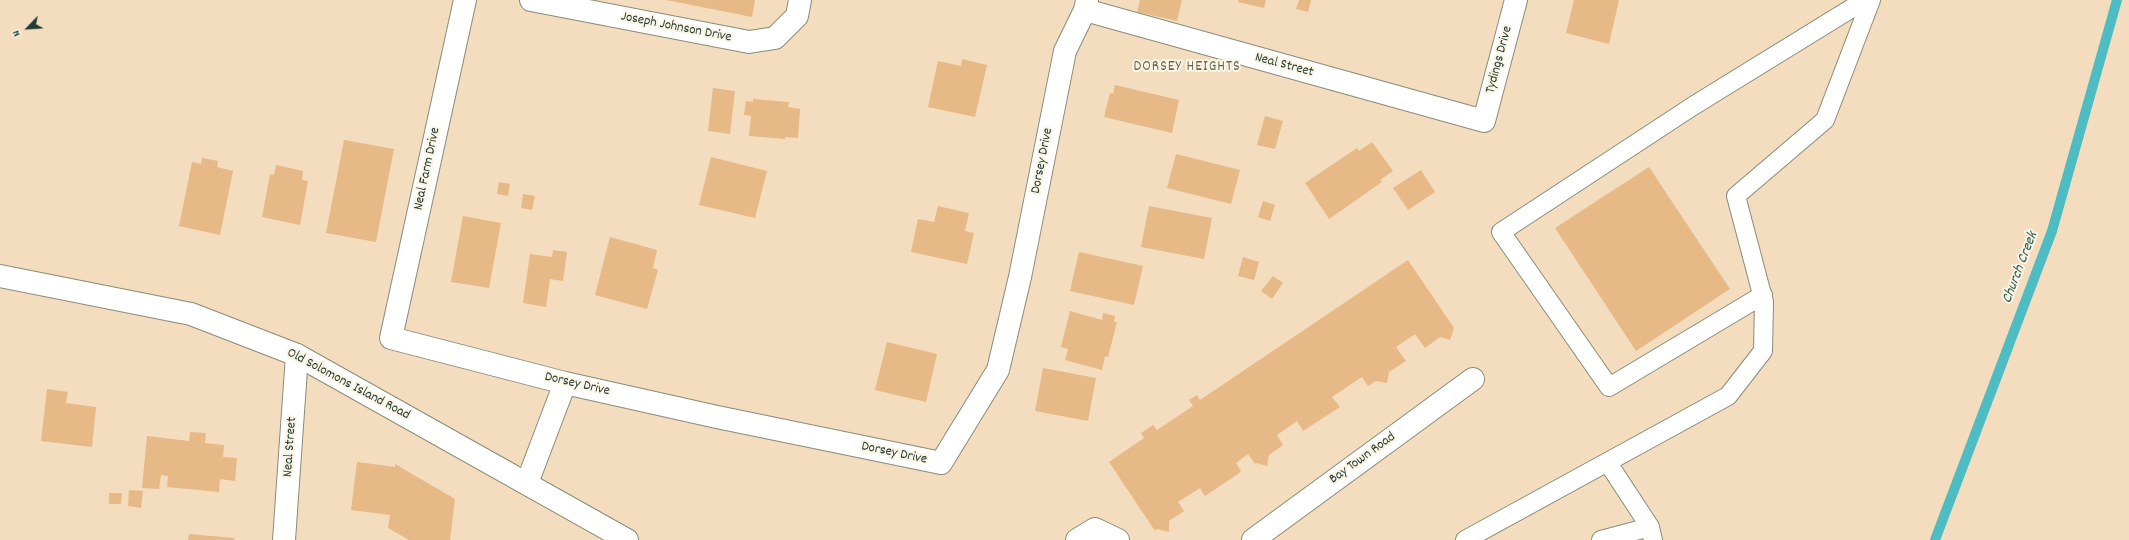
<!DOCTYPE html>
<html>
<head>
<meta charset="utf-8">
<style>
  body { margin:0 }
  #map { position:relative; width:2129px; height:540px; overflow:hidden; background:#f4dcbe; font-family:Dekko,sans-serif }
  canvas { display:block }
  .north { position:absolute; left:8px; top:8px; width:40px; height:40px; -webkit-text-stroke:3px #fcf5e5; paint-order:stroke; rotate:245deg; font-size:11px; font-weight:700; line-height:16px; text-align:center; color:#1f3d34 }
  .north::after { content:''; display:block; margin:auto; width:14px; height:18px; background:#1f3d34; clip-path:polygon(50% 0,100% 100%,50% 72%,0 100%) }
</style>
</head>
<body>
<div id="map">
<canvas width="2129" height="540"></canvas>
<div class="north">N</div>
</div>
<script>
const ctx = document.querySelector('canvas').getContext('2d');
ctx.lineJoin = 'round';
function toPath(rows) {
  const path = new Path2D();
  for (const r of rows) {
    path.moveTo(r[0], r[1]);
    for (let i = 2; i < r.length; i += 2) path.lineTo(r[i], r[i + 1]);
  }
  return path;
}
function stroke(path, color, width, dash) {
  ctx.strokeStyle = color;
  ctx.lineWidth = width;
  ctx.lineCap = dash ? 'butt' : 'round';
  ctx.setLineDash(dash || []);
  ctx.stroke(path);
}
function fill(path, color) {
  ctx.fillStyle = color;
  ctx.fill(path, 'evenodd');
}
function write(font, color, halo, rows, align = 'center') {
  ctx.font = font + ' Dekko,sans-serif';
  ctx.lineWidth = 4;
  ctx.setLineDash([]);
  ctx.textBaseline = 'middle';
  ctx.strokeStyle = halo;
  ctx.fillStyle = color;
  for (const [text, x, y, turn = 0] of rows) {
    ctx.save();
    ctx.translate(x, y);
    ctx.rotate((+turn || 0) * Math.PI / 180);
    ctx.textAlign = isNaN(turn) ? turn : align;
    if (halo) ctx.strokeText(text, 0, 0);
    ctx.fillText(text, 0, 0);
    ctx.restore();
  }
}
const stream = toPath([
  [1935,540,2052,231,2117,0]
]);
const building = toPath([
  [666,0,755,0,752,17],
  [1140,0,1182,0,1177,21,1137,12],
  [1238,0,1266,0,1264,8,1238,2],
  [1299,0,1311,0,1308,12,1296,9],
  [1574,0,1619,0,1609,44,1566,33],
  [962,59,987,65,975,117,928,107,938,61,961,66],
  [1115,85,1179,100,1172,133,1104,117,1110,93,1113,94],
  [713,88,735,91,730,134,708,131],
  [753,99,789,102,788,107,800,109,798,138,785,137,785,139,749,136,751,116,744,115,746,101,753,102],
  [1265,116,1283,121,1275,149,1257,145],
  [344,140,394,149,376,242,326,233],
  [1372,142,1393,171,1380,180,1382,182,1329,219,1305,183,1357,148,1359,151],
  [1176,154,1240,170,1231,204,1167,188],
  [711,157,767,171,755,218,699,205],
  [202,158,218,161,217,167,233,171,220,235,179,226,192,162,201,164],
  [276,165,303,171,302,180,308,181,300,225,262,217,270,174,274,175],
  [1649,167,1730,289,1636,351,1555,228],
  [1421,170,1435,192,1408,210,1393,188],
  [499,182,510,184,508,196,497,194],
  [523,194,535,196,532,210,521,208],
  [1263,201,1275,205,1270,221,1258,217],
  [938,206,969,213,965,231,974,233,967,264,911,252,918,219,934,222],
  [1149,206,1212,218,1204,259,1141,247],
  [463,216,501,223,489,288,451,282],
  [610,237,657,250,653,268,658,270,647,309,595,295],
  [553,250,567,252,563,281,550,279,546,307,523,303,530,254,552,257],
  [1079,252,1143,266,1134,305,1070,291],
  [1243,257,1259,262,1254,280,1238,276],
  [1408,260,1454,328,1450,340,1440,337,1425,348,1415,334,1396,347,1406,361,1389,372,1387,383,1376,381,1368,386,1362,377,1332,397,1340,407,1303,431,1297,421,1277,435,1283,445,1269,455,1267,466,1256,463,1255,464,1248,454,1236,463,1241,471,1238,474,1205,496,1200,488,1178,502,1184,511,1169,521,1169,532,1157,529,1155,531,1109,462,1144,438,1141,433,1153,425,1157,430,1193,406,1189,400,1197,395,1200,400],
  [1273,276,1283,283,1272,299,1261,291],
  [1070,311,1102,320,1103,313,1115,316,1114,322,1117,322,1108,357,1105,356,1102,370,1065,360,1068,349,1061,347],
  [887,342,937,354,926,402,875,390],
  [1043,368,1096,378,1088,421,1035,411],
  [47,389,68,392,66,403,96,407,92,447,41,441],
  [190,432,206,433,205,443,224,445,223,457,237,458,235,481,220,479,219,492,167,487,168,476,161,475,159,489,142,488,147,436,189,441],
  [357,462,395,467,395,464,455,499,450,540,409,540,388,528,390,515,351,510],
  [129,490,143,491,141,508,128,506],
  [109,493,122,493,121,504,109,504],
  [189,534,234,538,234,540,188,540]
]);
const lane = toPath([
  [1763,295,1609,387,1501,232,1693,106,1865,0],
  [1608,463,1650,527,1653,540],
  [1465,540,1728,396,1763,351,1764,302,1736,196,1825,120,1871,0],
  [1601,540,1650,527]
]);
const street = toPath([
  [465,0,391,338,565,383,717,417,941,463,998,370,1020,277,1065,51,1085,10,1087,0],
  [531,0,749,42,775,38,797,16,800,0],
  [1085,10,1484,121,1516,0],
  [527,483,565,383],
  [284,540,297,355],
  [1077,540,1095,529,1118,540],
  [1253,540,1473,379]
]);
const secondary = toPath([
  [0,276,191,314,297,355,627,540]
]);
const streetNames = [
  ["Joseph Johnson Drive",676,28,11],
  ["Tydings Drive",1500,60,-75],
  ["Neal Street",1284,66,15],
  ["Dorsey Drive",1043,161,-79],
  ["Neal Farm Drive",428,169,-78],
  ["Old Solomons Island Road",348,385,28],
  ["Dorsey Drive",577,385,13],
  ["Neal Street",291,447,-86],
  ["Dorsey Drive",894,454,12],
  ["Bay Town Road",1363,459,-36]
];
const neighbourhoodNames = [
  ["DORSEY HEIGHTS",1187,68]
];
const waterNames = [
  ["Church Creek",2021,268,-69]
];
stroke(stream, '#4ebdc3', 10);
fill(building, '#e6b987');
stroke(lane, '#8a8c79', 20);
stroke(street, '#8a8c79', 24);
stroke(secondary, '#8a8c79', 24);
stroke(lane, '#fff', 18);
stroke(street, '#fff', 22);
stroke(secondary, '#fff', 22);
write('14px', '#1f3d34', '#fcf5e5', streetNames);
ctx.letterSpacing = '1px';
write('15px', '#656851', '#fcf5e5', neighbourhoodNames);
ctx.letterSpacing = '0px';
write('italic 15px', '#2b5d58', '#fcf5e5', waterNames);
</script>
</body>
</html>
